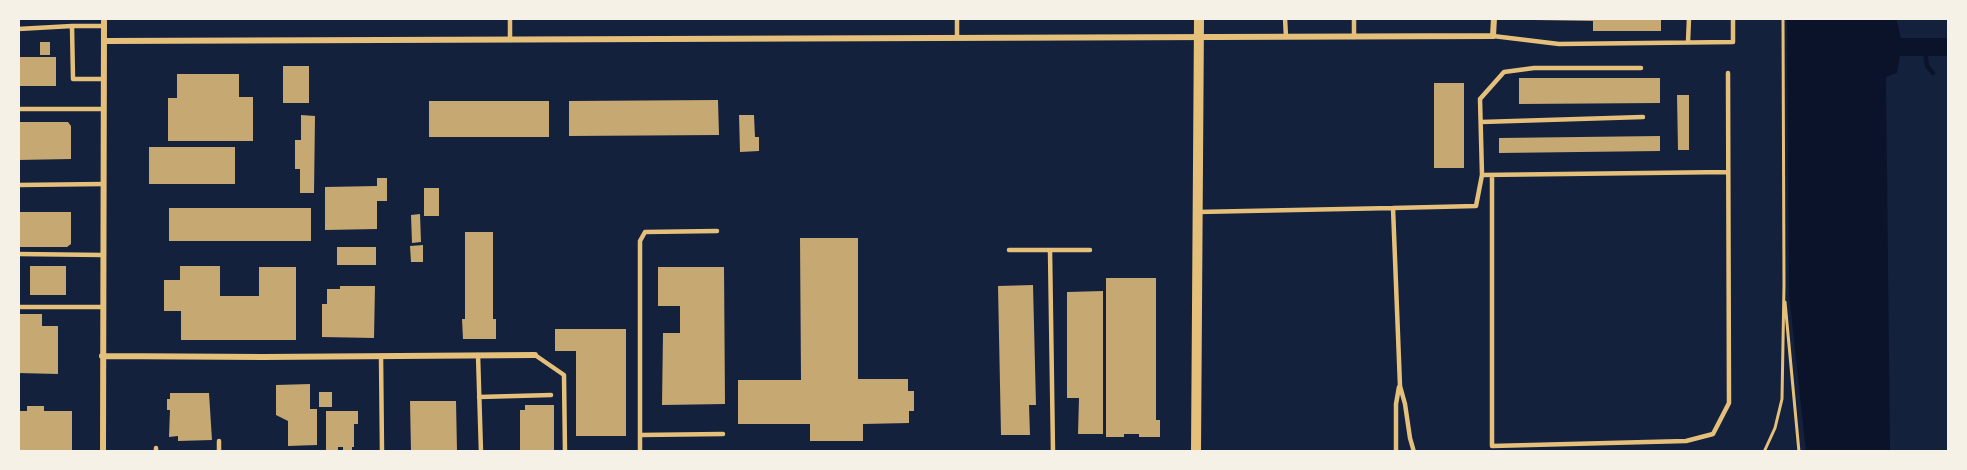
<!DOCTYPE html>
<html>
<head>
<meta charset="utf-8">
<style>
  body { margin:0 }
  #map { position:relative; width:1967px; height:470px; overflow:hidden; background:#14213d; font-family:"PT Sans",sans-serif }
  canvas { display:block }
  .frame { position:absolute; inset:0; border:20px solid #f6f1e7; pointer-events:none }
</style>
</head>
<body>
<div id="map">
<canvas width="1967" height="470"></canvas>
<div class="frame"></div>
</div>
<script>
const ctx = document.querySelector('canvas').getContext('2d');
ctx.lineJoin = 'round';
function fill(path, color) {
  ctx.fillStyle = color;
  ctx.fill(path, 'evenodd');
}
function toPath(rows) {
  const path = new Path2D();
  for (const r of rows) {
    path.moveTo(r[0], r[1]);
    for (let i = 2; i < r.length; i += 2) path.lineTo(r[i], r[i + 1]);
  }
  return path;
}
function stroke(path, color, width, dash) {
  ctx.strokeStyle = color;
  ctx.lineWidth = width;
  ctx.lineCap = dash ? 'butt' : 'round';
  ctx.setLineDash(dash || []);
  ctx.stroke(path);
}
const water = toPath([
  [1787,18,1896,18,1901,38,1949,38,1949,56,1900,56,1897,73,1886,77,1890,452,1806,452,1789,294]
]);
const stream = toPath([
  [1925,52,1927,66,1933,73]
]);
const building = toPath([
  [1534,18,1661,18,1661,31,1593,31,1593,21,1534,20],
  [40,42,50,42,50,55,40,55],
  [18,57,56,57,56,86,18,86],
  [283,66,309,66,309,103,283,103],
  [177,74,239,74,239,97,253,97,253,141,168,141,168,98,177,98],
  [1519,78,1660,78,1660,103,1519,104],
  [1434,83,1464,83,1464,168,1434,168],
  [1677,95,1689,95,1689,150,1678,150],
  [718,100,719,135,569,136,569,101],
  [429,101,549,101,549,137,429,137],
  [301,115,315,116,314,193,300,193,300,169,295,169,295,140,301,140],
  [739,115,754,115,755,137,759,137,759,151,740,152],
  [18,122,68,122,71,126,71,159,18,160],
  [1660,136,1660,151,1499,153,1499,138],
  [149,147,235,147,235,184,149,184],
  [377,178,387,178,387,201,377,201,377,229,325,230,325,187,377,186],
  [424,188,439,188,439,216,424,216],
  [169,208,311,208,311,241,169,241],
  [18,212,71,212,71,244,67,247,18,247],
  [420,214,421,242,412,243,411,215],
  [465,232,493,232,493,319,496,319,496,339,463,339,462,319,465,319],
  [800,238,858,238,858,379,908,379,908,391,914,391,914,411,909,411,909,423,863,424,863,441,810,441,810,424,738,424,738,380,801,380],
  [423,245,423,262,411,262,410,246],
  [337,247,376,247,376,265,337,265],
  [30,266,66,266,66,295,30,295],
  [180,266,220,266,220,296,259,296,259,267,296,267,296,340,181,340,181,311,164,311,164,280,180,280],
  [658,267,724,267,725,404,662,405,663,333,680,333,680,306,658,306],
  [1106,278,1156,278,1156,420,1160,420,1160,437,1139,437,1139,434,1124,434,1124,437,1106,437],
  [1033,285,1036,405,1029,405,1030,435,1001,435,998,286],
  [340,286,375,286,374,338,322,337,322,304,327,304,327,289,340,289],
  [1103,291,1103,434,1078,434,1079,398,1067,398,1067,292],
  [18,314,42,314,42,326,58,326,58,374,18,373],
  [555,329,626,329,626,436,576,436,576,351,555,351],
  [310,384,310,409,317,409,317,445,288,446,288,421,276,415,276,385],
  [319,392,332,392,332,407,319,407],
  [170,393,209,393,212,440,178,441,178,436,169,437,170,410,167,410,167,399,170,399],
  [410,401,456,401,457,451,411,452],
  [525,405,554,405,554,452,520,452,520,410,525,410],
  [27,406,44,406,44,411,72,411,72,452,18,452,18,411,27,411],
  [326,411,358,411,358,424,354,424,354,447,352,447,352,451,343,451,343,447,338,447,338,452,326,452]
]);
const path = toPath([
  [1785,302,1799,452],
  [1764,452,1775,428,1782,399,1784,285,1783,18]
]);
const service = toPath([
  [1285,18,1286,37],
  [1354,18,1354,37],
  [18,29,72,26],
  [1493,36,1559,44,1733,42,1733,18],
  [957,38,957,18],
  [510,40,510,18],
  [1688,42,1689,18],
  [104,79,73,79,72,26,104,26],
  [18,109,104,109],
  [1481,122,1643,117],
  [1482,175,1728,172],
  [1492,175,1492,446,1686,441,1713,434,1729,403,1728,73],
  [18,185,104,184],
  [1393,208,1476,206,1482,175,1480,99,1504,72,1534,68,1641,68],
  [1197,212,1393,208,1400,386,1405,404,1410,438,1414,452],
  [1009,250,1050,250],
  [18,254,103,255],
  [18,307,103,307],
  [478,355,481,452],
  [535,355,564,375,565,452],
  [381,356,382,452],
  [479,397,551,395],
  [640,435,723,434],
  [219,441,219,452],
  [156,448,156,452],
  [640,452,640,241,645,232,717,231],
  [1053,452,1050,250,1090,250],
  [1396,452,1396,404,1399,387]
]);
const minor = toPath([
  [105,41,1493,36,1494,18],
  [102,356,263,357,535,355],
  [103,452,104,18]
]);
const tertiary = toPath([
  [1196,452,1199,18]
]);
fill(water, '#0b132b');
stroke(stream, '#0b132b', 4.5);
fill(building, '#c6a872');
stroke(path, '#e5c07b', 3);
stroke(service, '#e5c07b', 4.5);
stroke(minor, '#e5c07b', 6);
stroke(tertiary, '#e5c07b', 10);
</script>
</body>
</html>
